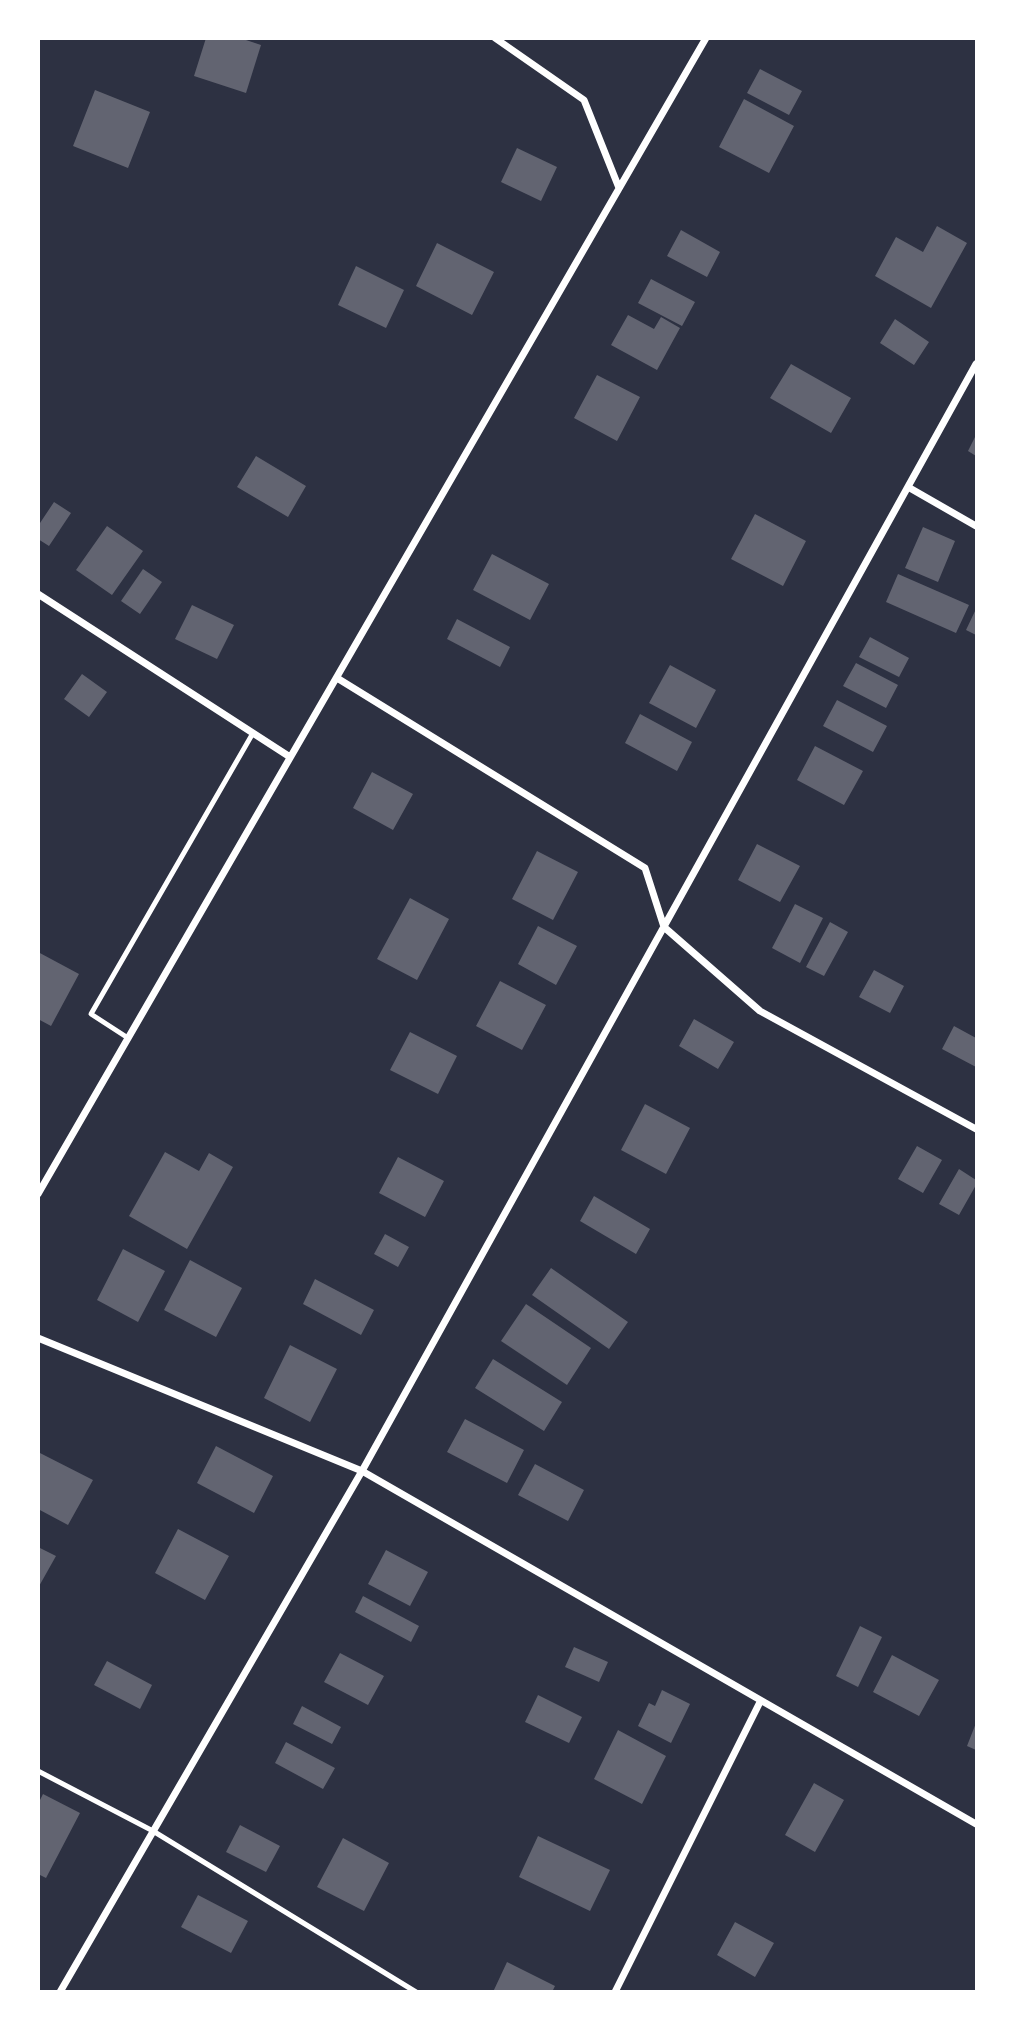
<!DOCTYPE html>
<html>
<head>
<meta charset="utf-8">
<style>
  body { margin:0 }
  #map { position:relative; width:1015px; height:2030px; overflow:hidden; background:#2d3142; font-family:"Source Sans 3",sans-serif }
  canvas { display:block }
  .frame { position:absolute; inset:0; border:40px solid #fff; pointer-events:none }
</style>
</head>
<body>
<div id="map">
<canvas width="1015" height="2030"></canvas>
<div class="frame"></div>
</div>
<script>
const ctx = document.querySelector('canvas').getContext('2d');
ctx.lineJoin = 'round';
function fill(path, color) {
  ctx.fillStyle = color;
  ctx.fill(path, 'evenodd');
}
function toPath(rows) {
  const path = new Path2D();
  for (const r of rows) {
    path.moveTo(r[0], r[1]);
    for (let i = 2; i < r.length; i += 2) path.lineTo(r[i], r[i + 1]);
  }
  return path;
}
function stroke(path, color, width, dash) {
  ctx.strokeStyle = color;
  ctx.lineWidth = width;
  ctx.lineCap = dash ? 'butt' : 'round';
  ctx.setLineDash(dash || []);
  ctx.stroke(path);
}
const building = toPath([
  [206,38,240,38,261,45,246,93,194,76],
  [760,69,802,91,789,115,747,93],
  [95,90,150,112,128,168,73,146],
  [744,99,794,126,769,173,719,147],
  [517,148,557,167,541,201,501,182],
  [937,226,967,243,931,308,875,276,896,237,923,252],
  [681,230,720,252,707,277,667,256],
  [437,243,494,272,472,315,416,286],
  [356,266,404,290,386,328,338,305],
  [651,279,695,302,682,326,638,303],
  [628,315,654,329,661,317,680,328,657,370,611,345],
  [895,319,929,342,914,365,880,343],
  [791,364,851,398,831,433,770,398],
  [597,375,640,397,617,441,574,418],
  [976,435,976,456,968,451],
  [256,456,306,486,288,517,237,487],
  [54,502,71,513,49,546,38,539,38,526],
  [755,514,806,541,783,586,731,559],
  [107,526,143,551,112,595,76,570],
  [923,527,955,541,938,582,905,568],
  [492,554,549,584,530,620,473,590],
  [143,569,162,582,140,614,121,601],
  [898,574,969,605,956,633,886,602],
  [192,605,234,625,217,659,175,639],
  [976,609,976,635,966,630],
  [457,619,510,647,500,667,447,639],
  [870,637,909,658,899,677,859,657],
  [856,663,898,685,886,708,843,686],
  [670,665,716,690,696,728,649,703],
  [82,674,107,692,89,717,64,699],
  [837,700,887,726,873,752,823,726],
  [640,714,692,742,677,771,625,743],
  [815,746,863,771,844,805,797,780],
  [372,772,413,794,393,830,353,808],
  [757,844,800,866,780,902,738,880],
  [537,851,578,872,553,920,512,899],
  [410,898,449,919,417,980,377,959],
  [795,904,823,918,800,963,772,948],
  [830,922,848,932,824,976,806,967],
  [538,926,577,946,556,985,518,964],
  [38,952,79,974,51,1026,38,1019],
  [874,970,904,986,890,1013,859,997],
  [500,981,546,1005,522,1050,476,1026],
  [694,1019,734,1042,718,1069,679,1046],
  [954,1026,976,1038,976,1067,942,1049],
  [410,1032,457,1056,438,1094,390,1070],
  [645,1104,690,1128,666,1174,621,1150],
  [917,1146,942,1160,923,1193,898,1179],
  [165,1152,199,1171,209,1153,233,1167,187,1249,129,1216],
  [398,1157,444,1181,425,1217,379,1193],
  [959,1169,976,1180,976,1185,959,1215,939,1204],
  [594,1196,650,1229,636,1254,580,1221],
  [385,1234,409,1247,398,1267,374,1254],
  [123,1249,165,1271,138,1322,97,1300],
  [190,1260,242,1288,216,1337,164,1310],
  [551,1268,628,1322,609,1349,532,1295],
  [315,1279,374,1310,361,1335,303,1304],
  [526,1304,591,1348,567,1385,501,1341],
  [290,1345,337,1369,310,1422,264,1398],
  [493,1359,562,1402,544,1431,475,1388],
  [465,1419,524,1450,507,1483,447,1452],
  [216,1446,273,1476,254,1513,197,1483],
  [38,1452,93,1480,68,1525,38,1509],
  [535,1464,584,1490,568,1521,518,1495],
  [178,1529,229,1556,205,1600,155,1573],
  [38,1547,56,1556,38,1588],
  [386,1550,428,1572,410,1606,368,1584],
  [363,1596,419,1626,411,1642,355,1612],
  [860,1626,882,1637,858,1687,836,1676],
  [574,1647,608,1662,599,1682,565,1667],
  [340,1653,384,1676,368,1705,324,1682],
  [892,1655,939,1680,919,1716,873,1692],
  [107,1661,152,1685,140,1709,94,1685],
  [662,1690,690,1704,671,1743,638,1726,649,1703,655,1706],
  [538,1695,582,1717,569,1743,525,1722],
  [302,1706,341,1727,332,1744,293,1724],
  [976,1723,976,1750,967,1746],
  [618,1730,666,1756,642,1804,594,1779],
  [286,1742,335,1768,323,1789,275,1763],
  [814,1783,844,1800,815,1852,785,1835],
  [43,1794,80,1813,46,1878,38,1874,38,1804],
  [240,1825,280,1846,266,1872,226,1852],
  [538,1836,610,1870,590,1911,519,1877],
  [343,1838,389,1863,364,1911,317,1887],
  [198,1895,248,1921,231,1953,181,1927],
  [735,1922,774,1943,755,1977,717,1955],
  [507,1962,555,1986,552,1992,493,1992]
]);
const service = toPath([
  [128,1038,91,1014,253,733],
  [38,1771,153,1831,416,1992]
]);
const minor = toPath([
  [495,38,584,100,619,188],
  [908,487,976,526],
  [38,594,290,757],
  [337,678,645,868,664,927,760,1011,976,1129],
  [38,1194,706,38],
  [38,1338,362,1471,976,1824],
  [60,1992,362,1471,976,364],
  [615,1992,760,1702]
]);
fill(building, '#626471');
stroke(service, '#fff', 5);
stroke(minor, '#fff', 7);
</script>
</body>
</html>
